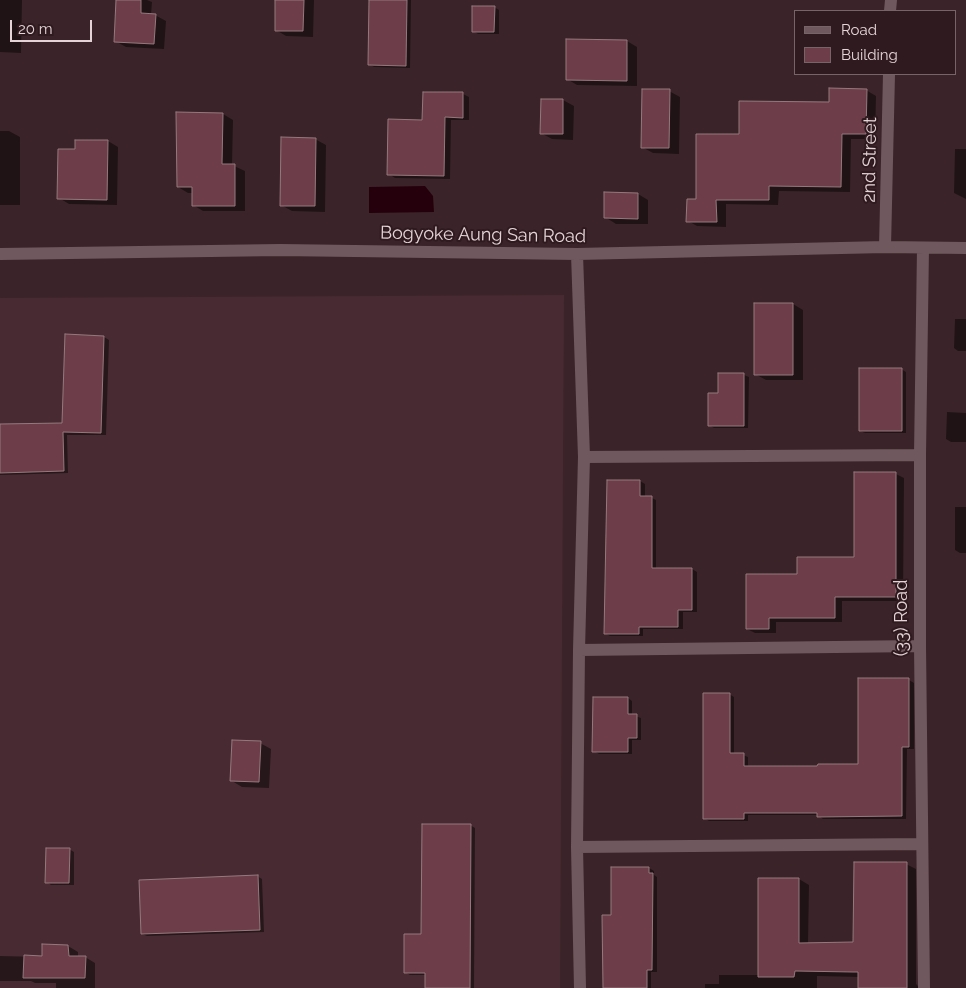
<!DOCTYPE html>
<html>
<head>
<meta charset="utf-8">
<style>
  body { margin:0 }
  #map { position:relative; width:966px; height:988px; overflow:hidden; background:#3a2429; font-family:Raleway,sans-serif }
  canvas { display:block }
  .legend { position:absolute; left:794px; top:10px; width:162px; height:65px; box-sizing:border-box; background:#2f1a1f; border:1px solid #776469; margin:0; padding:6px 9px; list-style:none; font-size:15px; color:#e4d4d7 }
  .legend li { display:flex; align-items:center; gap:10px; height:25px }
  .legend b { width:25px; border:1px solid #776469 }
  .scale { position:absolute; left:10px; top:20px; width:82px; height:22px; box-sizing:border-box; border:2px solid #e4d4d7; border-top:0; padding-left:6px; font-size:15px; line-height:18px; white-space:nowrap; color:#e4d4d7; -webkit-text-stroke:4px #2f1a1f; paint-order:stroke }
</style>
</head>
<body>
<div id="map">
<canvas width="966" height="988"></canvas>
<ul class="legend">
<li><b style="height:6px;background:#6f595e"></b>Road</li>
<li><b style="height:14px;background:#6d3e4a"></b>Building</li>
</ul>
<div class="scale">20 m</div>
</div>
<script>
const ctx = document.querySelector('canvas').getContext('2d');
ctx.lineJoin = 'round';
function fill(path, color) {
  ctx.fillStyle = color;
  ctx.fill(path, 'evenodd');
}
function toPath(rows) {
  const path = new Path2D();
  for (const r of rows) {
    path.moveTo(r[0], r[1]);
    for (let i = 2; i < r.length; i += 2) path.lineTo(r[i], r[i + 1]);
  }
  return path;
}
function stroke(path, color, width, dash) {
  ctx.strokeStyle = color;
  ctx.lineWidth = width;
  ctx.lineCap = dash ? 'butt' : 'round';
  ctx.setLineDash(dash || []);
  ctx.stroke(path);
}
function write(font, color, halo, rows, align = 'center') {
  ctx.font = font + ' Raleway,sans-serif';
  ctx.lineWidth = 4;
  ctx.setLineDash([]);
  ctx.textBaseline = 'middle';
  ctx.strokeStyle = halo;
  ctx.fillStyle = color;
  for (const [text, x, y, turn = 0] of rows) {
    ctx.save();
    ctx.translate(x, y);
    ctx.rotate((+turn || 0) * Math.PI / 180);
    ctx.textAlign = isNaN(turn) ? turn : align;
    if (halo) ctx.strokeText(text, 0, 0);
    ctx.fillText(text, 0, 0);
    ctx.restore();
  }
}
const built = toPath([
  [564,295,560,988,0,988,0,298]
]);
const water = toPath([
  [425,186,433,196,434,212,369,213,369,187]
]);
const shadow = toPath([
  [0,0,22,0,21,53,0,52],
  [118,0,147,0,152,2,151,15,155,15,166,21,164,49,126,47,115,41],
  [276,0,314,0,313,37,286,36,276,30],
  [370,0,411,0,410,68,374,67,369,64],
  [494,7,499,10,499,34,478,34,473,31],
  [627,41,637,47,637,86,577,85,567,79],
  [866,90,876,96,875,139,851,139,850,192,779,191,778,205,726,204,726,227,697,226,688,221,697,200,740,136],
  [669,91,680,97,679,154,653,153,642,147],
  [463,94,469,97,469,120,451,120,450,179,395,178,389,174,424,121],
  [542,100,563,100,574,106,573,140,552,139,541,133],
  [223,114,233,120,232,165,245,171,245,211,203,211,193,205,193,193,188,193,178,187],
  [0,131,9,131,20,137,20,205,0,205],
  [315,139,326,145,325,212,292,211,281,205],
  [108,141,118,147,117,205,69,204,59,198,76,150],
  [955,149,966,149,966,199,954,193],
  [638,194,648,200,648,224,616,224,605,217],
  [793,304,803,310,803,380,766,380,755,374],
  [955,319,966,319,966,351,958,351,954,348],
  [66,336,104,337,109,340,106,435,67,435,68,473,0,475,0,425,64,424],
  [901,369,906,372,906,433,865,433,860,431],
  [744,375,749,377,748,428,714,428,709,425,720,394],
  [947,412,966,413,966,442,951,442,946,439],
  [896,474,904,478,903,601,842,601,842,622,776,622,776,633,755,633,747,629,855,558],
  [640,481,645,484,645,498,652,498,656,500,656,569,692,569,697,572,697,612,683,612,683,629,643,629,643,636,610,636,605,633],
  [955,507,966,507,966,553,960,553,955,550],
  [909,680,914,683,914,749,907,749,906,819,823,819,818,815,748,815,748,821,709,821,704,818,729,694,734,697,734,755,743,755,748,757,748,767,859,766],
  [628,698,632,701,632,715,641,718,641,740,632,740,632,754,599,754,594,751],
  [260,743,271,749,269,788,242,787,232,781],
  [470,825,475,828,474,988,426,988,426,975,410,975,405,972],
  [69,849,74,852,74,885,51,885,47,882],
  [906,864,916,869,916,984,920,988,859,988,859,977,817,976,817,988,705,988,705,984,719,984,719,975,759,975,799,879,809,885,808,944,855,944],
  [649,868,654,871,654,875,657,877,657,972,651,972,651,988,604,988,612,916],
  [257,876,262,879,264,932,147,936,142,934],
  [44,945,68,946,78,952,78,957,85,957,95,963,95,988,56,988,56,983,35,983,31,981,0,981,0,956,43,957]
]);
const building = toPath([
  [116,0,141,0,141,13,156,14,154,44,114,42,116,0],
  [275,0,304,0,303,31,275,31,275,0],
  [369,0,407,0,406,66,368,65,369,0],
  [472,6,495,6,494,32,472,32,472,6],
  [566,39,627,40,627,81,566,80,566,39],
  [829,88,867,89,866,134,842,134,841,187,769,186,769,200,716,200,717,222,686,222,687,199,696,199,696,134,739,134,739,101,829,102,829,88],
  [642,89,670,89,669,148,641,148,642,89],
  [423,92,463,92,463,118,445,117,444,176,387,175,388,119,422,120,423,92],
  [541,99,563,99,563,134,540,134,541,99],
  [176,112,223,113,222,164,235,164,235,206,192,206,192,187,177,187,176,112],
  [281,137,316,138,315,206,280,206,281,137],
  [75,140,108,140,107,200,57,199,58,149,75,149,75,140],
  [604,192,638,193,638,219,604,218,604,192],
  [754,303,793,303,793,375,754,375,754,303],
  [65,334,104,336,101,433,63,432,64,471,0,473,0,424,62,423,65,334],
  [859,368,902,368,902,431,859,431,859,368],
  [718,373,744,373,744,426,708,426,708,393,718,393,718,373],
  [854,472,896,472,896,597,835,597,835,618,769,618,769,629,746,629,746,574,797,574,797,557,854,557,854,472],
  [607,480,640,480,640,496,652,496,652,568,692,568,692,610,678,610,678,627,639,627,639,634,604,634,607,480],
  [858,678,909,678,909,747,902,747,902,816,817,817,817,813,744,813,744,819,703,819,703,693,730,693,730,753,744,753,744,766,817,766,818,764,858,764,858,678],
  [593,697,628,697,628,714,637,714,637,738,628,738,628,752,592,752,593,697],
  [232,740,261,741,259,782,230,781,232,740],
  [422,824,471,824,470,988,425,988,425,973,404,973,404,934,421,934,422,824],
  [46,848,70,848,69,883,45,883,46,848],
  [854,862,907,862,907,988,858,988,858,972,853,972,795,971,794,977,758,977,758,878,799,878,799,943,853,942,854,862],
  [611,867,649,867,649,873,653,873,652,970,647,970,647,988,603,988,602,915,611,915,611,867],
  [258,875,260,930,141,934,139,880,258,875],
  [42,944,68,945,69,956,86,956,85,978,23,978,24,955,42,956,42,944]
]);
const street = toPath([
  [890,11,891,0],
  [885,247,889,74],
  [923,248,920,455,920,646,924,988],
  [0,254,280,250,577,254,885,247,966,248],
  [577,254,584,457,579,650,577,847,580,988],
  [584,457,920,455],
  [579,650,920,646],
  [577,847,922,844]
]);
const streetNames = [
  ["2nd Street",870,160,-89],
  ["Bogyoke Aung San Road",483,235,1],
  ["(33) Road",902,618,-90]
];
fill(built, '#482b32');
fill(water, '#25000c');
fill(shadow, '#0007');
fill(building, '#6d3e4a');
stroke(building, '#95797f', 1);
stroke(street, '#6f595e', 12);
write('18px', '#e4d4d7', '#2f1a1f', streetNames);
</script>
</body>
</html>
